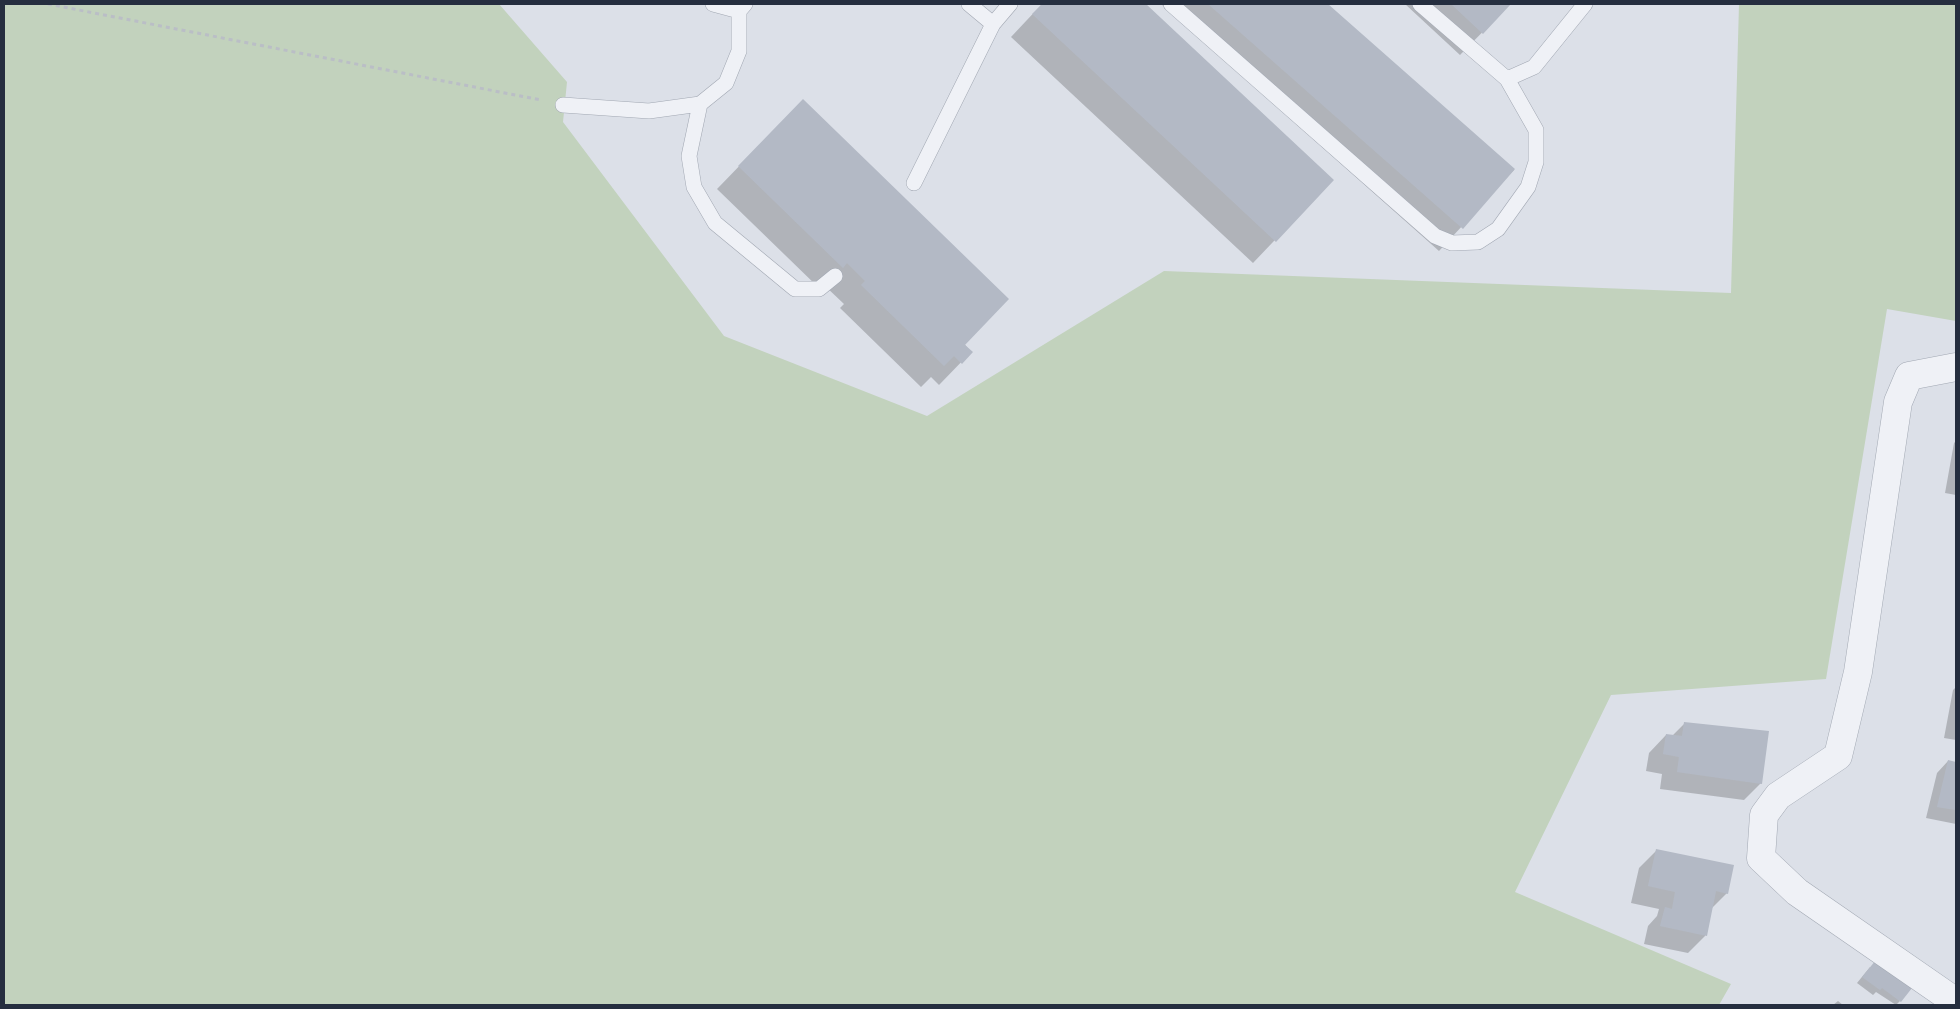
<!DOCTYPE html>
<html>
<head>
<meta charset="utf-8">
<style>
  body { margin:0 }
  #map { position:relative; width:1960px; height:1009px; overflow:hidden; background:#dce0e8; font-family:"Public Sans",sans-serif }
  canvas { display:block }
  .frame { position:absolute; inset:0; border:5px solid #252e3f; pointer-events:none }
</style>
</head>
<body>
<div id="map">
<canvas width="1960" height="1009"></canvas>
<div class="frame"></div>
</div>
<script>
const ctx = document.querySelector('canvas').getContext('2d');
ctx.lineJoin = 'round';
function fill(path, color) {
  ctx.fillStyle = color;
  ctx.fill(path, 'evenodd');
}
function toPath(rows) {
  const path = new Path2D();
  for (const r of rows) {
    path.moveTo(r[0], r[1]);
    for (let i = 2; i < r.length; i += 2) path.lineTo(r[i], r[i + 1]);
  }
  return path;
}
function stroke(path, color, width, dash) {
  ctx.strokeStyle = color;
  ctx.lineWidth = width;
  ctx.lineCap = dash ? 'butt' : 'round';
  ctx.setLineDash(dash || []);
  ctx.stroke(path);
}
const green = toPath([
  [4,4,499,4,567,82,563,122,724,336,927,416,1164,271,1731,293,1739,4,1956,4,1956,321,1887,309,1826,679,1611,695,1515,892,1731,984,1719,1005,4,1005]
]);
const shadow = toPath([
  [1042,4,1144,4,1332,180,1253,263,1011,37],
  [1161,4,1326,4,1514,170,1439,251],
  [1405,4,1510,4,1460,55],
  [781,123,971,352,939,385,931,377,921,387,840,308,844,304,824,285,820,289,717,189],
  [1956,441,1956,495,1945,493,1954,443],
  [1956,687,1956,740,1944,738,1953,690],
  [1685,723,1761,783,1744,800,1660,789,1662,774,1646,771,1649,753,1666,735,1672,736],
  [1948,761,1956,763,1956,824,1926,818,1937,773],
  [1656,851,1727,893,1711,909,1705,936,1688,953,1644,944,1648,926,1657,916,1659,909,1631,903,1639,868],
  [1870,967,1900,1001,1896,1005,1876,992,1873,995,1857,983],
  [1838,1001,1843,1005,1833,1005]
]);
const building = toPath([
  [1042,4,1146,4,1334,180,1276,242,1032,14],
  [1208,4,1328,4,1515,169,1463,229],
  [1451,4,1511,4,1483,34],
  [803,99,1009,299,965,345,973,352,962,364,954,356,944,366,861,285,865,281,847,263,843,268,738,166],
  [1684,722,1769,731,1762,784,1677,772,1679,757,1663,754,1666,734,1682,736],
  [1948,760,1956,762,1956,810,1937,807],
  [1656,849,1734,865,1728,894,1716,891,1707,936,1660,926,1665,907,1672,909,1675,892,1648,886],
  [1876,960,1912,988,1901,1002,1882,988,1880,990,1862,977]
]);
const path = toPath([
  [48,4,541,100]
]);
const service = toPath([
  [713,4,739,11],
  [969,4,993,24,1010,4],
  [1171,4,1435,236,1452,243,1478,242,1498,229,1528,187,1536,162,1536,130,1507,79],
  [1420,4,1507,79,1534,67,1585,4],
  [700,104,689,156,694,187,715,223,795,289,819,289,835,276],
  [563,105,649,111,700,104,726,83,739,51,739,11,745,4],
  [914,183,993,24]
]);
const minor = toPath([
  [1956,367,1909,376,1898,402,1858,672,1838,756,1778,796,1764,815,1761,858,1797,892,1956,1002]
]);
fill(green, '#c2d2bd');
fill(shadow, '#0003');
fill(building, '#b3b9c5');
stroke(service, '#a1a7b2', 16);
stroke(minor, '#a1a7b2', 29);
stroke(path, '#babec6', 3, [4, 4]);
stroke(service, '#eff1f6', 15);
stroke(minor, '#eff1f6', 28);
</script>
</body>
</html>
